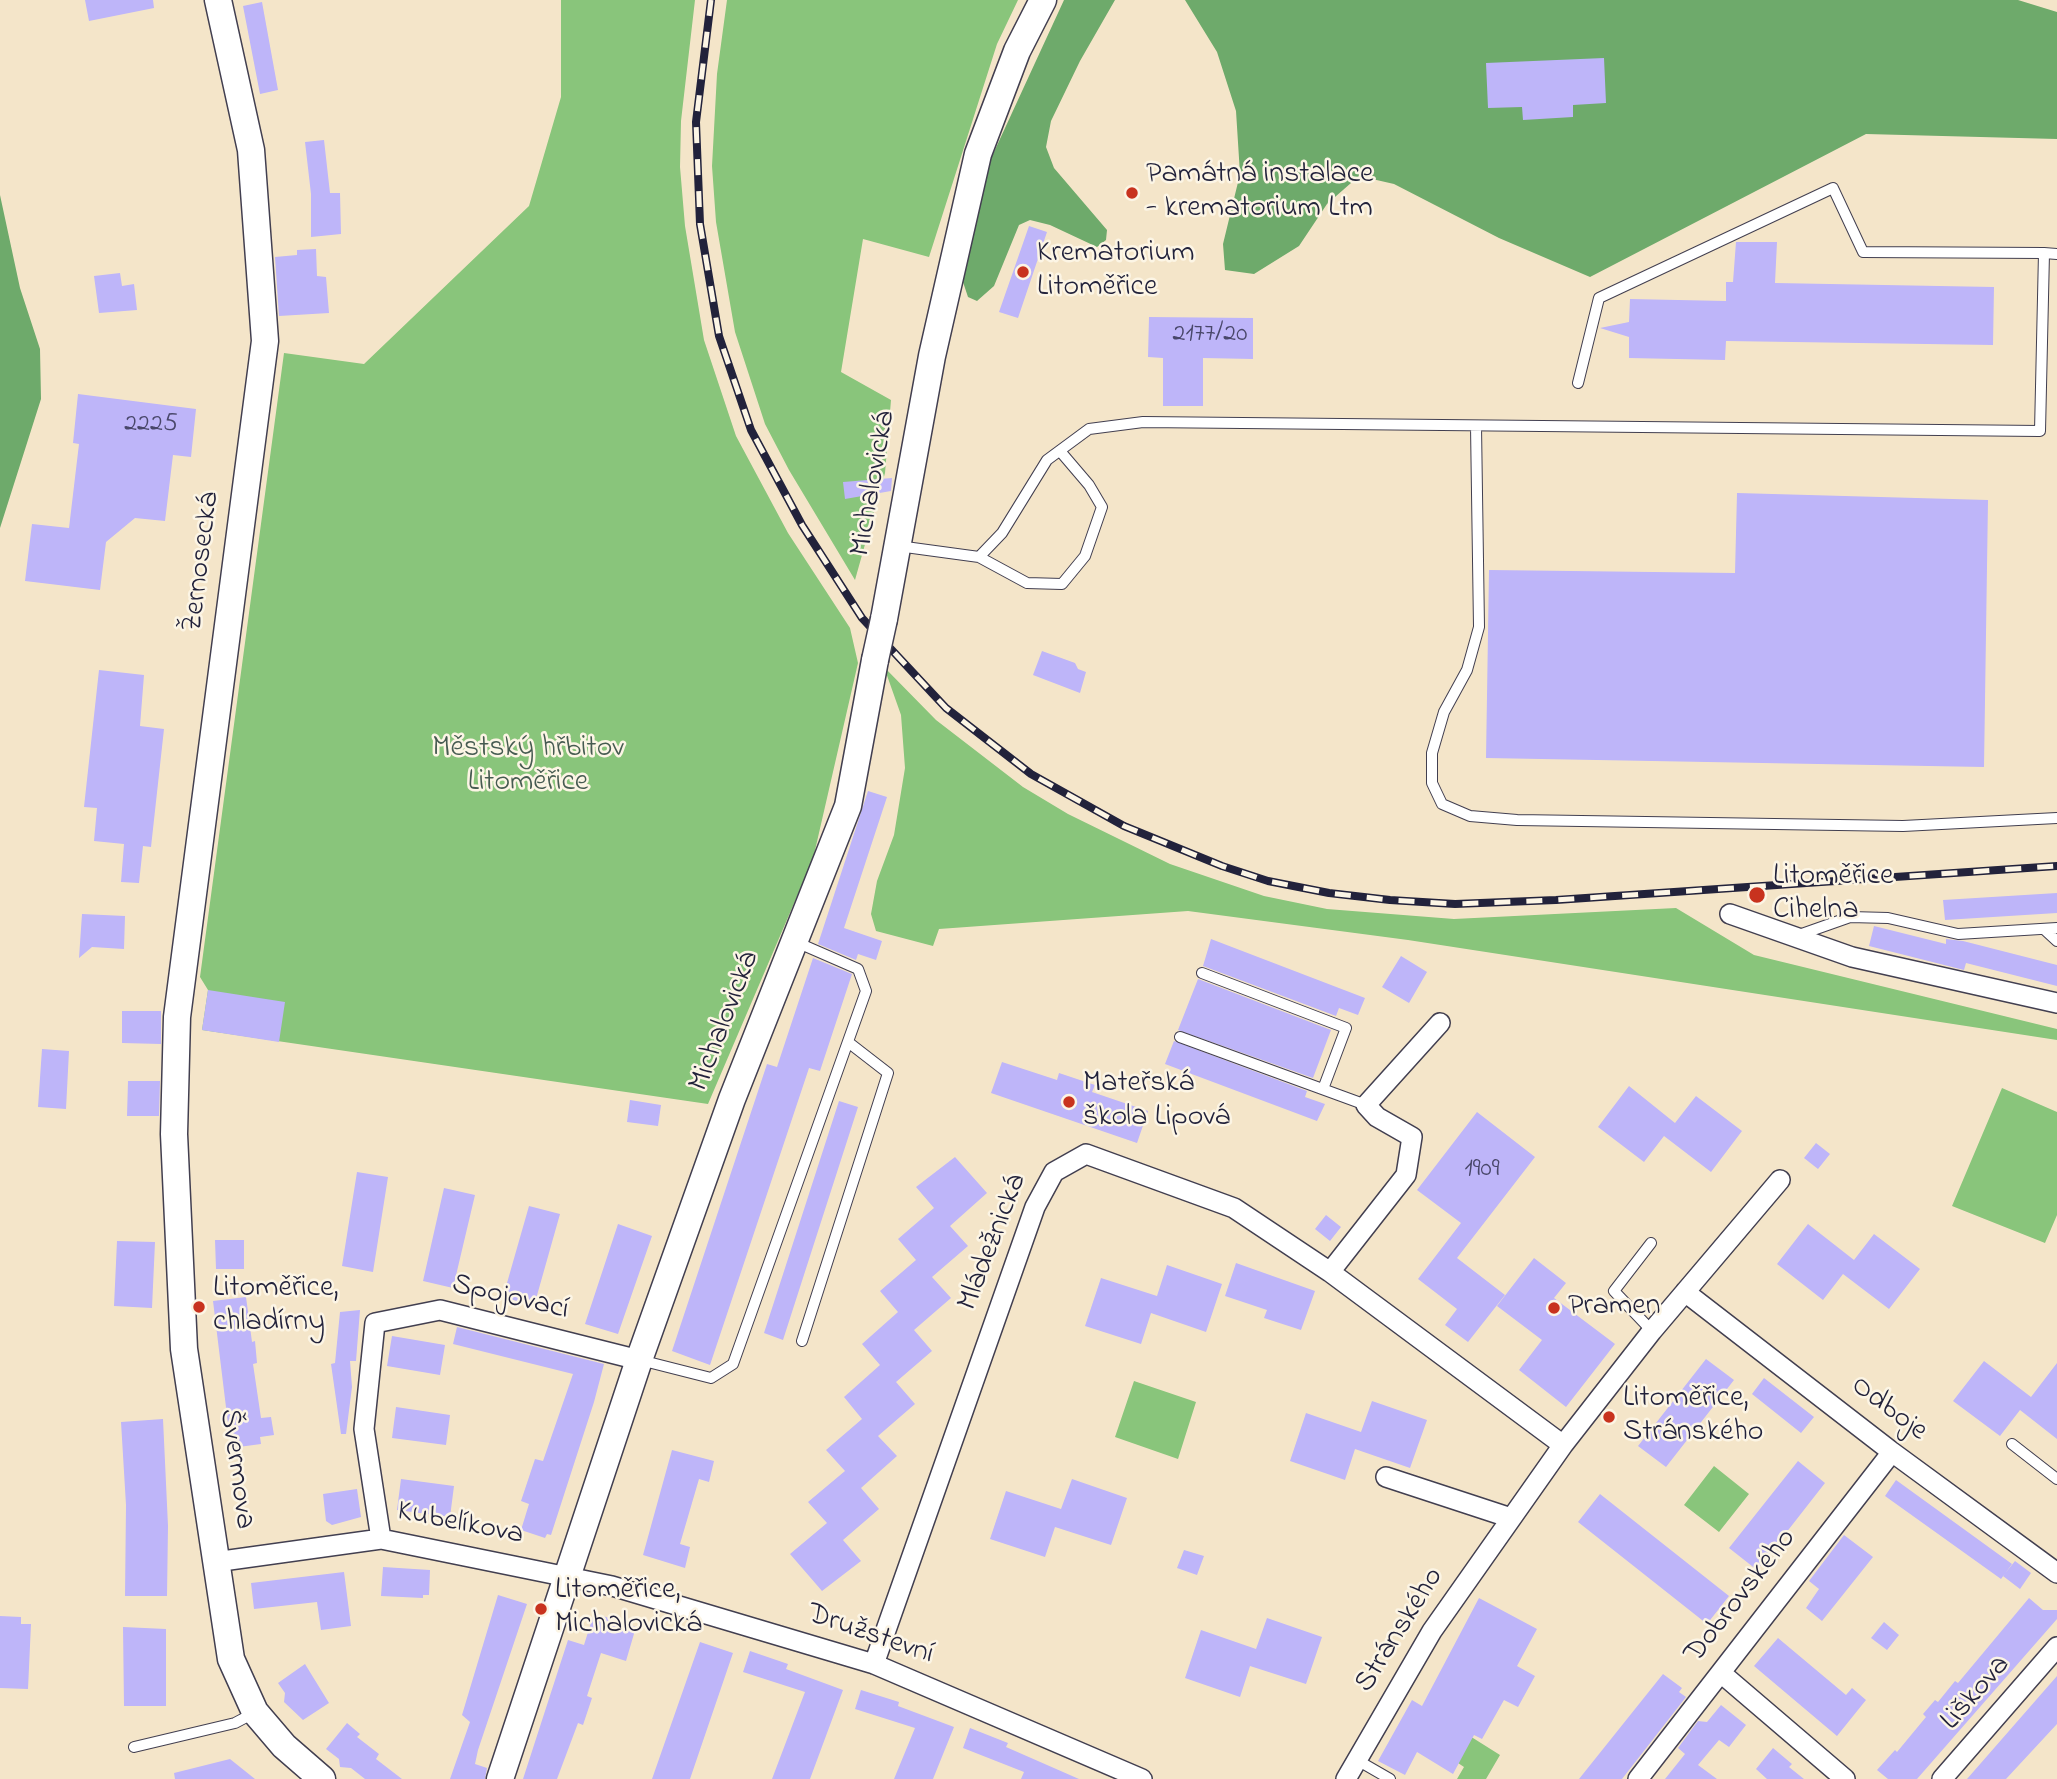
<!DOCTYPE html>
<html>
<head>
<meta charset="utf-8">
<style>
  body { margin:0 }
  canvas { display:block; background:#f4e5c9 }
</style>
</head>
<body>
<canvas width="2057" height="1779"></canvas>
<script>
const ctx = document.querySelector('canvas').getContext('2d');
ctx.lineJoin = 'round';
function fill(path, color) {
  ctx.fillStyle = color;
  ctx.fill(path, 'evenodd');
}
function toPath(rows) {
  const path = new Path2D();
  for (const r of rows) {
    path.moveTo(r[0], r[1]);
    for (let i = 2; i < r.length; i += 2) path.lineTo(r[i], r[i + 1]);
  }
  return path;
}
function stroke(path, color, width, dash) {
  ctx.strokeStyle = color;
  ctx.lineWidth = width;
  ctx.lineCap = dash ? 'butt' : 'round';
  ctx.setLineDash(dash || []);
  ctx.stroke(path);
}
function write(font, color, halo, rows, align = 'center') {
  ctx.font = font + ' "Indie Flower",sans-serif';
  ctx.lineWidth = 5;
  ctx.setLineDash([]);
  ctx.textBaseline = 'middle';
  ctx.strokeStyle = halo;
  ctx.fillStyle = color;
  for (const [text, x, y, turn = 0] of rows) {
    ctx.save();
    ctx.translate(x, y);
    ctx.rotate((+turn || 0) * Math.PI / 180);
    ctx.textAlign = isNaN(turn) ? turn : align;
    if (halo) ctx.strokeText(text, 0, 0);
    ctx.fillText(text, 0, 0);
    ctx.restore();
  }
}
const green = toPath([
  [561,0,695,0,681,121,680,167,685,226,704,340,736,436,788,533,850,628,858,663,813,859,708,1104,202,1030,208,990,200,977,284,353,364,364,529,206,561,97],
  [727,0,1018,0,997,44,929,257,863,239,841,372,891,400,885,473,855,580,789,470,765,424,735,332,716,222,712,166,717,74],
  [884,667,936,720,1023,787,1068,814,1170,864,1264,896,1327,909,1454,919,1676,908,1754,955,2057,1029,2057,1040,1408,940,1188,911,939,929,933,946,876,931,871,914,877,881,894,835,905,768,901,715],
  [2002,1088,2057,1112,2057,1215,2045,1243,1952,1206],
  [1134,1381,1196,1402,1178,1459,1115,1437],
  [1714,1466,1749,1494,1719,1532,1684,1505],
  [1438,1716,1500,1755,1486,1779,1457,1779,1464,1767,1458,1763]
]);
const forest = toPath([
  [1064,0,1115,0,1080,61,1051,121,1046,147,1054,168,1107,230,1106,240,1097,247,1050,225,1030,220,1019,225,994,286,977,301,968,297,963,282,988,165],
  [1185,0,2018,0,2057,12,2057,139,1866,134,1590,277,1499,238,1394,184,1359,176,1327,204,1299,246,1254,274,1225,270,1223,244,1240,174,1236,111,1217,52],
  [0,195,20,288,40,349,41,399,0,528]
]);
const building = toPath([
  [85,0,153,0,154,8,89,21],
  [262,2,278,90,260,94,243,6],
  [1604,58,1606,103,1573,105,1573,117,1523,120,1522,107,1488,108,1486,63],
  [324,140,330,193,340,193,341,234,311,237,311,194,305,142],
  [1029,226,1047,232,1018,318,999,312],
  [1736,242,1777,242,1775,283,1994,287,1993,345,1726,341,1725,360,1629,358,1629,337,1600,328,1629,322,1630,299,1726,301,1726,282,1733,282],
  [316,249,317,276,326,277,329,313,279,316,275,257,297,255,297,250],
  [120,273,122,286,134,284,137,310,99,313,94,276],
  [1149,317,1253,318,1253,359,1203,358,1203,406,1163,406,1163,358,1148,357],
  [78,394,196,409,191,457,173,455,165,521,135,518,106,542,100,590,25,581,32,524,69,528,79,444,73,443],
  [892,478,891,491,845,499,843,482],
  [1737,493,1988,500,1984,767,1486,758,1489,570,1735,573],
  [1042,651,1075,663,1078,669,1086,672,1080,693,1033,675],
  [99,670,144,675,140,726,164,729,151,847,143,846,139,883,121,882,124,844,94,841,97,808,84,807],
  [868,791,887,797,844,928,882,941,876,960,858,954,856,960,818,944],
  [2057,893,2057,913,1945,920,1943,900],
  [82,914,125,916,124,949,92,947,79,958],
  [1874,926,1946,944,1946,939,1963,941,2057,965,2057,986,1966,963,1964,970,1869,946],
  [1211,939,1365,998,1358,1015,1339,1008,1336,1016,1203,966],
  [1401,956,1427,972,1409,1003,1382,987],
  [813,958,852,974,820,1071,809,1068,710,1365,672,1351,767,1064,777,1067],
  [1198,979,1331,1030,1313,1078,1178,1030],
  [208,990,285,1002,279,1042,202,1030],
  [122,1011,161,1011,161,1044,122,1043],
  [1174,1041,1307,1091,1305,1097,1325,1104,1317,1121,1165,1064],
  [42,1049,69,1051,66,1109,38,1107],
  [1002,1062,1057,1080,1059,1073,1095,1085,1092,1092,1148,1111,1137,1143,991,1093],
  [128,1081,160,1081,159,1116,127,1116],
  [1629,1086,1675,1123,1696,1096,1742,1131,1711,1172,1664,1136,1644,1162,1598,1127],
  [630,1100,661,1105,658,1126,627,1122],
  [839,1101,858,1107,783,1340,764,1333],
  [1477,1112,1535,1157,1457,1258,1505,1295,1468,1342,1445,1325,1457,1309,1418,1279,1461,1223,1417,1190],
  [1816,1143,1830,1154,1818,1169,1804,1158],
  [955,1157,987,1193,950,1226,968,1246,932,1277,951,1298,914,1330,932,1351,896,1382,915,1404,878,1436,897,1456,861,1488,879,1509,843,1540,861,1561,822,1591,790,1554,827,1523,808,1502,845,1471,826,1450,862,1419,844,1397,880,1365,862,1344,898,1312,880,1291,916,1260,898,1239,934,1208,916,1187],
  [357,1172,388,1177,373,1272,342,1266],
  [444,1188,475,1195,453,1288,423,1281],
  [529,1206,560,1214,534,1306,503,1297],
  [1326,1215,1341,1227,1330,1241,1315,1229],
  [618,1224,652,1236,618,1334,585,1324],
  [1808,1224,1854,1260,1874,1234,1920,1269,1889,1309,1843,1274,1823,1300,1777,1264],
  [215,1240,244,1240,244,1269,216,1269],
  [117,1241,155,1242,152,1308,114,1306],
  [1534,1258,1566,1283,1554,1298,1615,1344,1566,1407,1519,1370,1542,1340,1497,1306],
  [1236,1263,1315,1291,1301,1330,1264,1318,1267,1310,1225,1296],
  [1167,1265,1222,1284,1206,1332,1151,1313,1141,1344,1085,1326,1101,1278,1157,1296],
  [246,1297,252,1342,255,1341,257,1363,253,1364,261,1418,271,1417,274,1435,260,1437,261,1444,231,1448,213,1301],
  [360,1310,356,1361,350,1361,352,1387,346,1434,341,1434,331,1364,335,1363,340,1312],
  [457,1327,604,1364,594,1402,551,1535,547,1534,545,1538,521,1530,529,1504,521,1501,535,1459,543,1461,573,1374,453,1344],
  [392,1336,445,1345,440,1375,387,1366],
  [1706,1359,1734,1380,1666,1467,1638,1446],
  [1984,1361,2031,1397,2057,1363,2057,1439,2020,1410,2000,1436,1953,1401],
  [1764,1378,1814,1417,1801,1433,1752,1394],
  [1372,1401,1427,1420,1410,1468,1355,1449,1345,1480,1290,1461,1306,1413,1361,1432],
  [396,1407,450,1415,446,1445,392,1438],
  [163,1419,168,1526,167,1596,125,1596,126,1505,121,1422],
  [672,1450,714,1461,709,1482,699,1479,680,1544,690,1547,685,1568,643,1555],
  [1798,1461,1825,1483,1757,1570,1729,1548],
  [401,1479,454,1486,450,1517,397,1510],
  [1072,1479,1127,1498,1111,1545,1055,1527,1045,1557,990,1539,1006,1491,1061,1509],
  [1896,1480,2012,1564,2001,1579,1885,1496],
  [357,1489,361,1517,332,1525,326,1521,323,1494],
  [1600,1494,1729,1596,1707,1624,1578,1522],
  [1844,1535,1873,1557,1822,1621,1806,1608,1819,1589,1809,1581],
  [1184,1550,1204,1556,1197,1575,1177,1568],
  [2015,1561,2031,1573,2020,1589,2003,1576],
  [383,1567,430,1570,429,1595,423,1595,423,1598,381,1596],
  [344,1572,351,1626,321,1630,317,1602,254,1609,251,1583],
  [498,1595,527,1604,478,1750,475,1764,487,1768,485,1779,450,1779,470,1722,462,1715],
  [1479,1598,1537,1629,1517,1666,1535,1676,1518,1707,1504,1700,1482,1739,1474,1735,1453,1774,1417,1752,1405,1775,1378,1761,1412,1700,1422,1706],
  [2029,1598,2043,1610,2057,1610,2057,1619,1917,1779,1888,1779,1877,1770,1895,1750,1897,1752,1926,1717,1923,1714,1935,1700,1938,1702,1955,1681,1958,1683],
  [594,1613,636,1627,626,1661,601,1653,587,1696,592,1698,583,1725,578,1723,557,1779,523,1779,568,1640,584,1645],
  [0,1616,21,1617,21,1624,31,1624,28,1689,0,1688],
  [1267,1618,1322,1637,1306,1684,1250,1666,1240,1697,1185,1678,1201,1630,1256,1649],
  [1884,1622,1899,1635,1887,1650,1871,1638],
  [123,1627,166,1629,166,1706,124,1706],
  [1778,1638,1846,1695,1852,1688,1866,1700,1837,1736,1754,1666],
  [700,1642,733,1653,690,1779,652,1779],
  [750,1651,788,1664,786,1669,843,1690,810,1779,772,1779,805,1692,743,1672],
  [305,1664,329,1703,303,1720,284,1702,285,1693,278,1683],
  [1663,1674,1682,1688,1679,1692,1686,1697,1622,1779,1579,1779],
  [2057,1676,2057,1724,2006,1779,1967,1779],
  [861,1690,899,1702,898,1706,954,1727,933,1779,894,1779,915,1728,855,1709],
  [1721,1705,1746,1725,1729,1747,1719,1740,1698,1765,1717,1779,1665,1779,1685,1754,1678,1748,1698,1721,1707,1722],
  [347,1723,360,1734,357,1737,379,1754,376,1759,402,1779,365,1779,351,1768,340,1767,339,1759,326,1749],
  [970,1728,1008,1743,1006,1747,1079,1779,1021,1779,1024,1772,963,1748],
  [1773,1748,1792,1764,1789,1767,1804,1779,1767,1779,1756,1769],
  [230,1759,255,1779,175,1779,174,1773]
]);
const lane = toPath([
  [1578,383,1599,298,1833,188,1863,252,2044,253],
  [1476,426,1479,627,1467,670,1444,712,1432,753,1432,783,1442,804,1470,816,1517,820,1903,826,2057,818],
  [898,546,979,557,1002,533,1047,460,1089,429,1143,422,2040,431,2044,253,2057,254],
  [979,557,1027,583,1062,584,1085,556,1102,507,1089,485,1060,451],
  [2044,929,2057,941],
  [1799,935,1850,917,1888,918,1958,934,2057,928],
  [1202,973,1346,1028,1323,1089],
  [1180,1037,1366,1105],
  [1651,1243,1614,1291,1652,1331],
  [802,1341,888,1073,848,1042],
  [640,1360,711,1378,733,1364,866,991,858,969,796,942],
  [2012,1444,2057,1479],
  [134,1747,235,1723,254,1713],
  [1357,1760,1390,1779]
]);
const street = toPath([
  [1730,914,1852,957,2057,1003],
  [1330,1272,1406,1175,1412,1137,1377,1117,1366,1105,1440,1023],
  [1685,1292,1892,1452,2057,1573],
  [1386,1477,1511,1518],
  [381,1539,364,1429,375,1323,440,1310,639,1360],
  [215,1562,381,1539,612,1586,874,1664,1142,1779],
  [874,1664,1035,1207,1054,1172,1086,1154,1234,1208,1330,1272,1563,1445],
  [1721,1673,1845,1779],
  [1346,1779,1432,1631,1563,1445,1652,1331,1780,1180],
  [1638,1779,1892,1452],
  [1942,1779,2057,1647]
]);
const secondary = toPath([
  [218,0,251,150,265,341,177,1017,174,1134,184,1349,231,1659,255,1712,284,1746,322,1779],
  [884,619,932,356,978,154,1017,51,1043,0],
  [500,1779,639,1360,732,1099,848,806,875,660]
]);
const rail = toPath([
  [711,0,696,122,700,224,719,336,751,430,802,525,862,618,946,708,1031,774,1124,826,1222,866,1268,881,1329,893,1390,900,1455,904,1556,900,2057,866]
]);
const secondaryBridge = toPath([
  [875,660,884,619]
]);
const markers = [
  [1132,193,7,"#c8321e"],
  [1023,272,7,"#c8321e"],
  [1757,895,9,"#c8321e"],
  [1069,1102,7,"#c8321e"],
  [199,1307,7,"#c8321e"],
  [1554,1308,7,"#c8321e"],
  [1609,1417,7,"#c8321e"],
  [541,1609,7,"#c8321e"]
];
const numberNames = [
  ["2177/20",1210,336],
  ["2225",151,426],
  ["1909",1482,1171]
];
const poiNames = [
  ["Památná instalace",1146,176],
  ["- krematorium Ltm",1146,210],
  ["Krematorium",1037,255],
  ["Litoměřice",1037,289],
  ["Litoměřice",1773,878],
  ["Cihelna",1773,912],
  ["Mateřská",1083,1085],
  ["škola Lipová",1083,1119],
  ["Litoměřice,",213,1290],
  ["chladírny",213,1324],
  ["Pramen",1568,1308],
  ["Litoměřice,",1623,1400],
  ["Stránského",1623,1434],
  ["Litoměřice,",555,1592],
  ["Michalovická",555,1626]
];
const streetNames = [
  ["Michalovická",875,484,-80],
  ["Žernosecká",203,562,-83],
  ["Michalovická",726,1022,-69],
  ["Mládežnická",994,1243,-69],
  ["Spojovací",510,1299,13],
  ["Odboje",1888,1410,37],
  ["Švermova",235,1469,82],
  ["Kubelíkova",460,1525,11],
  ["Dobrovského",1742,1597,-52],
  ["Stránského",1401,1631,-58],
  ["Družstevní",870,1636,19],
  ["Liškova",1977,1694,-49]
];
const parkNames = [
  ["Městský hřbitov",528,750],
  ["Litoměřice",528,784]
];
fill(green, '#89c57b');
fill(forest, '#6eaa6b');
fill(building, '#beb5f9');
stroke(lane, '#423f50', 12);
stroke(street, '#423f50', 22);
stroke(secondary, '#423f50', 29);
stroke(lane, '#fff', 10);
stroke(street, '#fff', 19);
stroke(secondary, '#fff', 26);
stroke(rail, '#22223b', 8);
stroke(rail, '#fcf5e5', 5, [16]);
stroke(secondaryBridge, '#423f50', 29, []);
stroke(secondaryBridge, '#fff', 26);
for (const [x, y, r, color] of markers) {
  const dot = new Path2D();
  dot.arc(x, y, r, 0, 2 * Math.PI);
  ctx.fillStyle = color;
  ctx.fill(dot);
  stroke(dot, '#fcf5e5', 2.5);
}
write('26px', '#49476a', null, numberNames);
write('30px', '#22223b', '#fcf5e5', poiNames, 'left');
write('30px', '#22223b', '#fcf5e5', streetNames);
write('30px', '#465b51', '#fcf5e5', parkNames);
</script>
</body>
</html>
